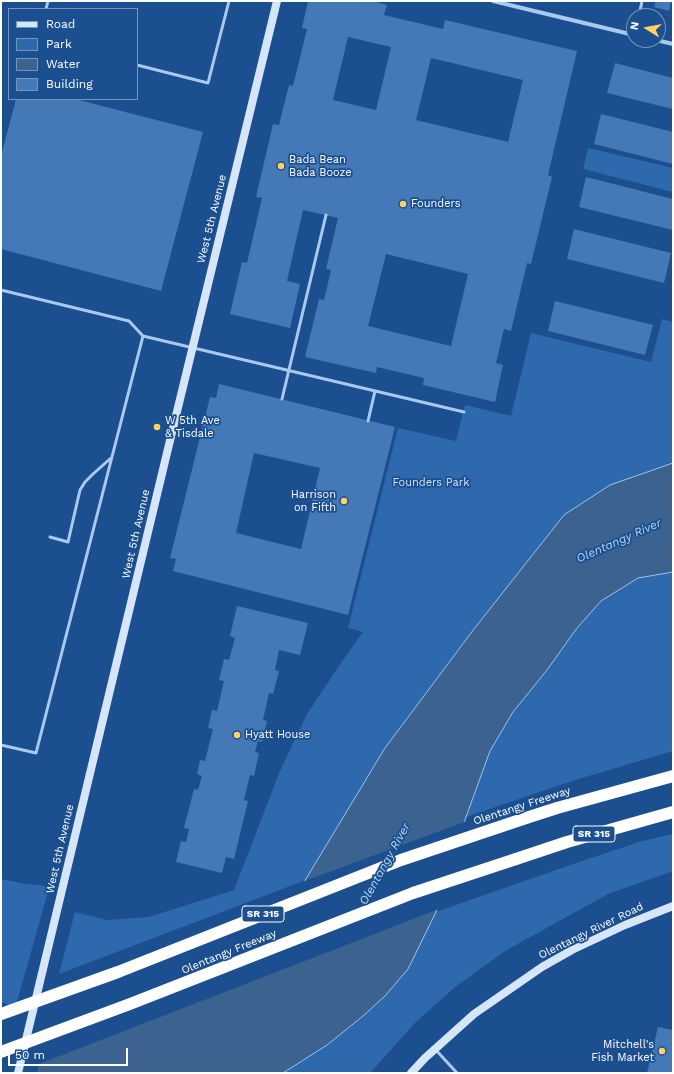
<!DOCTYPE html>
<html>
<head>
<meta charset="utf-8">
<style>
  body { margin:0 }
  #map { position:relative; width:674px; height:1074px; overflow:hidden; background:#1b4f8f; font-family:"Work Sans",sans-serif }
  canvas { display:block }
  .frame { position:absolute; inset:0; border:2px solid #fff; pointer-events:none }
  .legend { position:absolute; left:8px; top:8px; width:130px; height:92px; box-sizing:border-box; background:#1b4f8f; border:1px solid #7695bc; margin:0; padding:5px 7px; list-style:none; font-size:12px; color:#fff }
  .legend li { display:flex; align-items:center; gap:8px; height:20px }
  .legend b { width:20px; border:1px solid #7695bc }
  .north { position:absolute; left:626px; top:8px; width:40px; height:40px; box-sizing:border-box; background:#1b4f8f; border:1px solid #7695bc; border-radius:50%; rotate:281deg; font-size:11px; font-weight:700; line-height:16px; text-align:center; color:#fff }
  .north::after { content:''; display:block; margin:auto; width:14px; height:18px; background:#ffd166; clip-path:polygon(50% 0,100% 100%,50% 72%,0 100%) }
  .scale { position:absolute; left:8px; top:1048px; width:120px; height:18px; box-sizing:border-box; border:2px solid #fff; border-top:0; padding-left:5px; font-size:12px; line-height:14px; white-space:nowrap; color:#fff; -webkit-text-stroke:3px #1b4f8f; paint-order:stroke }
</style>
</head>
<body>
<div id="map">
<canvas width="674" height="1074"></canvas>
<div class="frame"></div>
<ul class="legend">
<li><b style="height:5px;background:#d6e6fa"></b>Road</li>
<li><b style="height:11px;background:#2e69ad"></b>Park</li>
<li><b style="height:11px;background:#3c6290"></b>Water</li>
<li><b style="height:11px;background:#4478b7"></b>Building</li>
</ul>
<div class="north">N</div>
<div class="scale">50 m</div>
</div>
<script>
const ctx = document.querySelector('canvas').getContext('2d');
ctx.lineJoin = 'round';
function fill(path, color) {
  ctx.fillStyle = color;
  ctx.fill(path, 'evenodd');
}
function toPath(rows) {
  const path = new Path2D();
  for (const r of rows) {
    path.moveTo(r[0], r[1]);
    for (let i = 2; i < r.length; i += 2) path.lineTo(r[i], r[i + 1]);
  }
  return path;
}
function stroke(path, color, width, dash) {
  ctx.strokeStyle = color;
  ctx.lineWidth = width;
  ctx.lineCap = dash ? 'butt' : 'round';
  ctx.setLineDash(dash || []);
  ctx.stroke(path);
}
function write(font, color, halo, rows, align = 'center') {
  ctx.font = font + ' "Work Sans",sans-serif';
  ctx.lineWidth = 3.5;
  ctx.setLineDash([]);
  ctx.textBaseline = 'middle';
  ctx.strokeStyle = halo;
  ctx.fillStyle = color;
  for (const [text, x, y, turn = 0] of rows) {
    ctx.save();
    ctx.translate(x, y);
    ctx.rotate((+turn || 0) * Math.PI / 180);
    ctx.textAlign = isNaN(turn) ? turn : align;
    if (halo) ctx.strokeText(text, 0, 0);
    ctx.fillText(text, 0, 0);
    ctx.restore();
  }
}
const green = toPath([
  [588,148,673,168,673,192,583,169],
  [662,319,673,322,673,463,610,485,564,515,474,629,385,748,306,880,59,974,75,912,107,920,149,917,234,890,280,771,307,714,343,660,363,632,348,628,398,428,456,441,465,405,511,416,531,333,651,362],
  [673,572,673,751,575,780,466,817,490,751,513,712,547,670,577,628,601,601,638,578],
  [673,834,673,871,608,894,505,951,454,988,415,1023,370,1073,283,1073,327,1045,363,1016,385,996,408,969,436,912,573,864,642,841],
  [1,879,25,884,41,885,49,888,15,1009,1,1004]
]);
const water = toPath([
  [673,463,673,572,638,578,601,601,577,628,547,670,513,712,490,751,466,817,436,912,408,969,385,996,363,1016,327,1045,283,1073,1,1073,59,1016,123,1008,263,950,385,748,474,629,564,515,610,485,673,463]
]);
const pier = toPath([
  [467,821,439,909,39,1064,37,1073,1,1073,1,1002,15,1007,59,1014,123,1006,261,948,302,882]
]);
const building = toPath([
  [308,1,372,1,387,5,384,15,443,29,445,20,577,51,548,175,552,177,531,264,527,263,511,331,504,329,496,363,503,365,495,402,423,385,424,378,377,367,376,373,305,357,319,299,324,300,331,270,326,269,338,218,303,210,287,281,300,284,290,328,230,314,242,262,247,263,262,198,256,197,273,124,279,125,289,85,293,86,307,29,302,28],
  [348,37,391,47,376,110,333,100],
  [431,58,523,80,508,142,416,120],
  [386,254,468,274,451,346,368,326],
  [656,1,671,1,669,11,654,7],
  [615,63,673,78,673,109,607,93],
  [16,99,75,99,203,132,161,291,1,249,1,156],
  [601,114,673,132,673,164,594,144],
  [586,177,673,199,673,230,579,207],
  [574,229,671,253,664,283,567,259],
  [555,301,653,325,645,355,548,331],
  [219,384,395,427,348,615,173,571,176,559,170,558,210,397,216,398],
  [254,453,320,468,301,549,236,533],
  [237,606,308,623,300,655,279,650,275,670,279,671,273,694,269,693,263,720,267,721,262,742,258,741,255,752,259,753,254,776,250,775,244,800,248,801,234,859,226,857,222,873,176,862,181,841,186,842,189,829,184,828,194,789,198,790,202,776,197,774,200,760,205,761,213,729,208,728,212,710,217,711,224,681,219,680,224,659,229,660,235,638,230,636],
  [658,1027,673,1030,673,1073,647,1073]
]);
const service = toPath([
  [46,9,48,1],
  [639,16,642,1],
  [137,65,208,83,229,1],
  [1,290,129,321,143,336],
  [282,399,326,215],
  [368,421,375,391],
  [50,537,68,542,80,490,85,482,93,474,111,458],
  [1,745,36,753,143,336,464,412],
  [435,1049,457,1073]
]);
const minor = toPath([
  [493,1,634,35],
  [656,40,673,44]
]);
const secondary = toPath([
  [18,1073,173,428,277,1],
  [411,1073,425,1058,474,1014,542,967,572,950,625,925,673,906]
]);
const motorway = toPath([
  [526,818,557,808,673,776],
  [516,859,567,842,673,812]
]);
const motorwayBridge = toPath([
  [1,1014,118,972,401,860,526,818],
  [1,1052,130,1004,413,893,516,859]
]);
const markers = [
  [281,166,4,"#ffd166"],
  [403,204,4,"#ffd166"],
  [157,427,4,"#ffd166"],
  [344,501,4,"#ffd166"],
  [237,735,4,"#ffd166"],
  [662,1051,4,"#ffd166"]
];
const shields = [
  [594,834,42],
  [263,914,42]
];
const shieldNames = [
  ["SR 315",594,834],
  ["SR 315",263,914]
];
const poiNames = [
  ["Bada Bean",289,160],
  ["Bada Booze",289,173],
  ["Founders",411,204],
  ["W 5th Ave",165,421],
  ["& Tisdale",165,434],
  ["Harrison",336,495,"right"],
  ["on Fifth",336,508,"right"],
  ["Hyatt House",245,735],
  ["Mitchell's",654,1045,"right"],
  ["Fish Market",654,1058,"right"]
];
const streetNames = [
  ["West 5th Avenue",212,219,-76],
  ["West 5th Avenue",136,534,-77],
  ["Olentangy Freeway",522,806,-18],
  ["West 5th Avenue",60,849,-77],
  ["Olentangy River Road",591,931,-26],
  ["Olentangy Freeway",229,952,-22]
];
const parkNames = [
  ["Founders Park",431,483]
];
const waterNames = [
  ["Olentangy River",619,541,-24],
  ["Olentangy River",385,864,-61]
];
fill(green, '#2e69ad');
fill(water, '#3c6290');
stroke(water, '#9cc4f0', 1);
fill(pier, '#1b4f8f');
fill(building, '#4478b7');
stroke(service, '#a9c9ee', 3);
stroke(minor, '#a9c9ee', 4);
stroke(secondary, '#d6e6fa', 8);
stroke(motorway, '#fff', 12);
stroke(motorwayBridge, '#fff', 12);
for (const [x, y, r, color] of markers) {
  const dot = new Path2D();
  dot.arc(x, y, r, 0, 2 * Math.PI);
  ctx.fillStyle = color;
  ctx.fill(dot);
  stroke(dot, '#1b4f8f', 1.5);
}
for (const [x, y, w] of shields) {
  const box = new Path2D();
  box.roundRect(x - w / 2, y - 8, w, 16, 3);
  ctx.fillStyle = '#1b4f8f';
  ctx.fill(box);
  stroke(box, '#fff', 1);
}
write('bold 10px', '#fff', null, shieldNames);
write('11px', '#fff', '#1b4f8f', poiNames, 'left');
write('11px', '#fff', '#1b4f8f', streetNames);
write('11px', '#cfe3fa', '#1b4f8f', parkNames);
write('italic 12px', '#b5d3f5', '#1b4f8f', waterNames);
</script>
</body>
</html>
